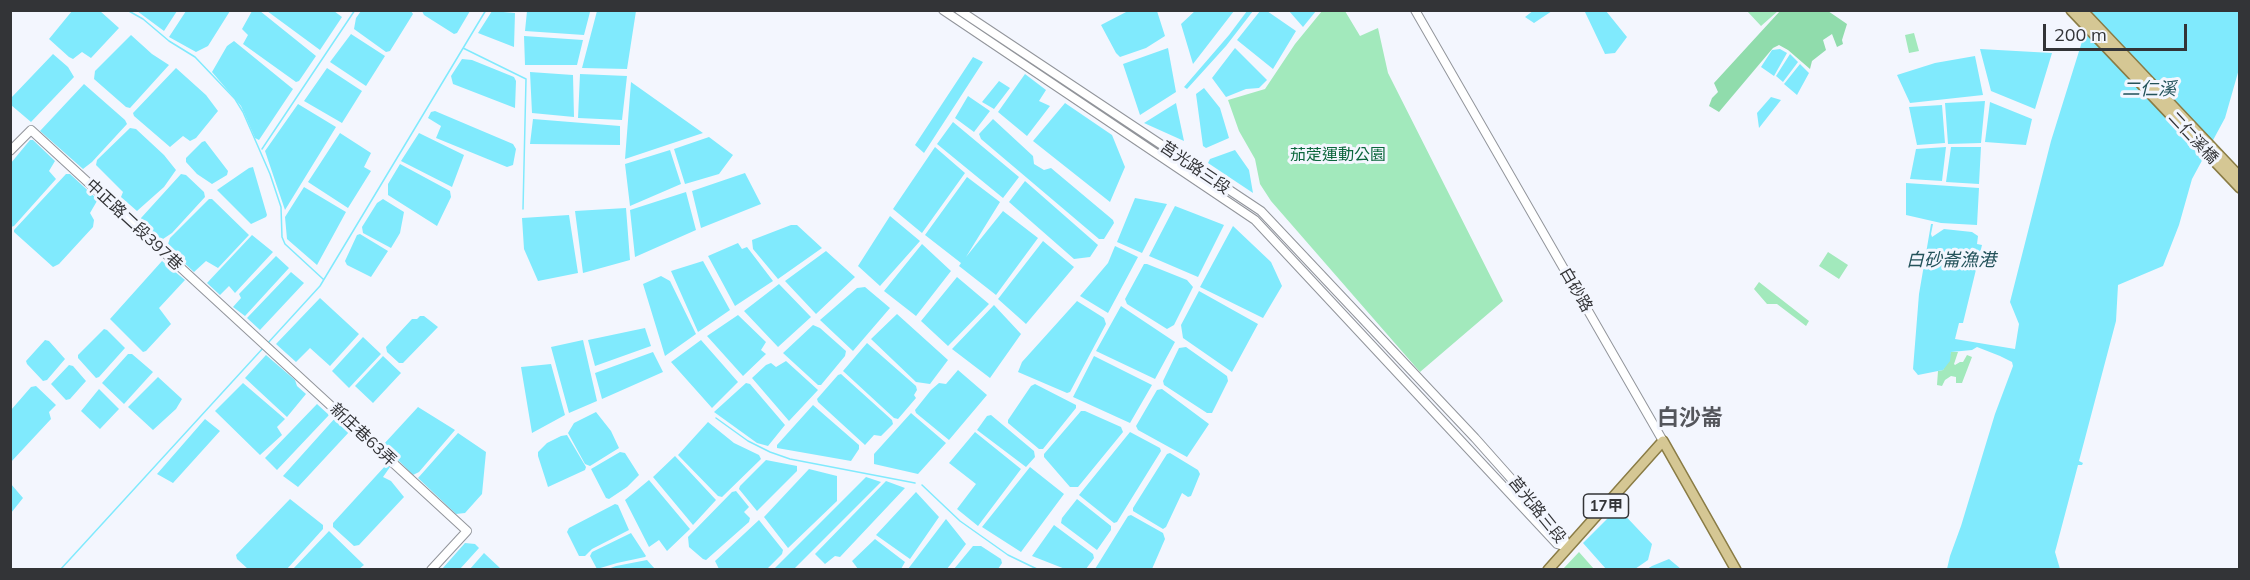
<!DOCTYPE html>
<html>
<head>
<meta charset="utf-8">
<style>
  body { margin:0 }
  #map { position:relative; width:2250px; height:580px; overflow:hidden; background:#f3f6fe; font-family:Mulish,sans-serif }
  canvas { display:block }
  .frame { position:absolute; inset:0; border:12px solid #333437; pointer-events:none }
  .scale { position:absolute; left:2043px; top:24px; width:144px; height:27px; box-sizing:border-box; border:3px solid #333437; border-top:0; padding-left:8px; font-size:18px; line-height:21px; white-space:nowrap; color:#333437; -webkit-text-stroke:4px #f3f6fe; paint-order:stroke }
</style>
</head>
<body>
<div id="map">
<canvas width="2250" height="580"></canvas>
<div class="frame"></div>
<div class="scale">200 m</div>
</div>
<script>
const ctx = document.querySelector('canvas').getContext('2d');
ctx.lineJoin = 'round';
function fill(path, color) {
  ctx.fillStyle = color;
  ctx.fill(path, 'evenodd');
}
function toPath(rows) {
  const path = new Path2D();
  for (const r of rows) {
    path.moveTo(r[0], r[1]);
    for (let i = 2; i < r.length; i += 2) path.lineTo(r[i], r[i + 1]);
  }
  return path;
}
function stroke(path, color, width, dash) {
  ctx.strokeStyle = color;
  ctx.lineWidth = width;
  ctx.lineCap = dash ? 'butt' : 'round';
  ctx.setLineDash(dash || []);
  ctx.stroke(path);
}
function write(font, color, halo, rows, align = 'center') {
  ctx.font = font + ' Mulish,"Noto Sans TC",sans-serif';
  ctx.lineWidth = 6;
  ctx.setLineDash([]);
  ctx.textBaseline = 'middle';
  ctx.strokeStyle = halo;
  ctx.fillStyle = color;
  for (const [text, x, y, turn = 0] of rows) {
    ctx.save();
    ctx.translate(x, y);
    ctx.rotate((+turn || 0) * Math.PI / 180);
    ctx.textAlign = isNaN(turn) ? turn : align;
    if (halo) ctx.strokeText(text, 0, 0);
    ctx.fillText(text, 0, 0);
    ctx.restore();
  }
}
const green = toPath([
  [1322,11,1345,11,1360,36,1378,28,1388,73,1503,301,1420,372,1271,201,1260,184,1255,159,1239,131,1228,100,1265,89,1295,44],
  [1747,11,1778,11,1761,26],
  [1914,33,1919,51,1909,53,1905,35],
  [1828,252,1848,265,1839,279,1819,266],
  [1759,282,1809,321,1806,326,1777,304,1767,304,1754,289],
  [1951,352,1958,352,1954,364,1955,365,1960,362,1963,362,1967,355,1972,357,1962,383,1956,383,1956,377,1951,376,1945,380,1942,386,1937,385,1938,371,1943,370],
  [1579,552,1594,569,1563,569]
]);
const forest = toPath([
  [1780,11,1828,11,1847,24,1842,40,1843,44,1837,47,1832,34,1823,40,1826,50,1812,61,1810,69,1788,50,1779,45,1773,48,1719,112,1709,106,1712,98,1718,92,1714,83]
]);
const water = toPath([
  [1196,10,1234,11,1193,64,1181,24],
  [1534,10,1552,10,1552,11,1534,23,1525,17],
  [1590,10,1606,11,1627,37,1615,53,1605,54,1585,12],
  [72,11,100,11,119,28,91,58,82,52,73,59,69,57,49,39],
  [137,11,177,11,164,31],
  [229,11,230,11,208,46,196,52,169,37,186,11],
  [252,11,260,11,316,56,299,81,296,82,243,44,248,35,242,29],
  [267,11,334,11,342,17,320,50],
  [361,11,411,11,413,14,390,51,386,52,354,29,356,18],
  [422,11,422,10,470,11,457,33,454,34,424,15],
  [492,11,515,13,514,47,478,33],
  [578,11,590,12,584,35,525,31,527,11],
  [597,11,636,11,627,69,582,68],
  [1128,11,1157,11,1165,36,1146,48,1120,57,1116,53,1101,25],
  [1247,11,1253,11,1226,46,1187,89,1184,87,1229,35],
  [1260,11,1267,11,1296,31,1273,69,1237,40],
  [1289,11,1316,11,1303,27],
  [2084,11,2239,11,2239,69,2225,118,2192,179,2179,225,2163,266,2118,285,2116,321,2079,461,2083,463,2082,465,2078,465,2055,552,2060,569,1947,569,1950,556,1961,526,1995,414,2013,366,2012,362,2000,356,1977,347,1972,350,1951,352,1950,361,1943,370,1918,375,1913,369,1919,294,1931,224,1933,224,1931,234,1932,237,1944,229,1972,232,1978,236,1977,244,1982,245,1963,323,1959,323,1955,339,2015,349,2019,324,2010,302,2051,141,2085,32],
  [351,34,385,56,366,86,330,62],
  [131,35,152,54,169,65,130,108,126,107,94,79,95,71],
  [524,36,583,40,577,65,525,65],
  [234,41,293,89,259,140,255,138,241,106,212,72,227,46],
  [1168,48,1176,92,1140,115,1123,64],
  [1235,48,1267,80,1259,88,1246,89,1226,97,1212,78],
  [1780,49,1787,53,1774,76,1761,67,1772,50],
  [1980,49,2052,53,2035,109,1991,91],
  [53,54,68,67,74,77,31,122,11,105,11,98],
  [1790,54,1798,62,1783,82,1776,76],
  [1975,56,1983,95,1910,103,1897,75,1935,63],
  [973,57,983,62,924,153,915,145],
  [462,59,472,60,514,77,516,81,515,108,453,84,451,76],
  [1800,64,1809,73,1797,95,1784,84],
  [176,68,206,95,218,111,196,138,190,141,183,136,170,147,134,116,133,113],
  [327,68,362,91,342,123,304,101],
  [530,72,573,75,574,117,532,113],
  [580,74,627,76,622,120,578,118],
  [1025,74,1046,90,1039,101,1050,106,1027,136,998,112],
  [999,81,1010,88,994,109,982,102],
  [631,82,703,133,625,159],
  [84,84,125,120,127,124,92,162,83,169,40,131],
  [1204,88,1220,108,1229,138,1206,148,1203,146,1196,94],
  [968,96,990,111,974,132,955,118],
  [1771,97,1781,100,1759,128,1757,113],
  [1985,101,1981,143,1948,144,1945,103],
  [1990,102,2032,119,2026,145,1985,142],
  [1065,103,1112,135,1125,167,1110,202,1033,141],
  [1176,103,1184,141,1144,123],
  [298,104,336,127,285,210,265,151],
  [1942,105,1945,143,1917,145,1909,107],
  [435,111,513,144,516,149,513,165,507,167,436,138,441,126,428,118,431,112],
  [533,119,620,126,620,145,530,144],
  [993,119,1033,156,1034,164,1044,170,1051,168,1113,220,1114,223,1104,239,1099,239,981,139,979,134],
  [953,122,1019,177,1003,198,937,144],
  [130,128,136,129,164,155,176,170,164,187,137,211,121,197,123,192,96,165,97,160],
  [340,133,371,153,364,167,371,171,348,208,308,182],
  [419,133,464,155,452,187,401,161],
  [709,137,733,155,719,174,685,184,674,149],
  [30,140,33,140,55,161,49,171,56,179,14,226,11,227,11,163],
  [205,141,228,171,227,175,212,184,197,174,186,162,186,158,202,142],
  [935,147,965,173,922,233,893,209],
  [1946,147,1942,181,1910,179,1916,149],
  [1951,147,1981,147,1979,184,1946,182],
  [670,150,681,184,630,206,625,164],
  [1235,150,1249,170,1253,193,1208,163,1210,159],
  [400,164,450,191,451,197,437,226,388,195,388,184],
  [253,167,267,215,266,217,251,224,217,190,249,168],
  [745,173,761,204,701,228,692,191],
  [66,174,70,174,96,198,97,201,90,213,94,220,93,227,59,264,53,267,14,232,14,230],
  [181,174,186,175,204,192,205,197,172,233,160,241,142,223,141,218],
  [967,177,1000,202,966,257,1003,211,1038,238,996,295,959,266,961,263,925,235],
  [1025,181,1098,245,1090,257,1074,259,1009,202],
  [1906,183,1979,188,1977,225,1941,223,1906,215],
  [304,187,346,212,317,265,287,239,285,217],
  [686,192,696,230,635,257,630,210],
  [1135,198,1167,204,1142,253,1117,242],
  [209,199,212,199,249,235,218,268,206,261,194,272,169,249,168,244,170,238],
  [383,199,404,212,400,233,391,248,363,233,362,227,377,203],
  [1175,206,1224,225,1198,277,1149,256],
  [626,208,630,260,583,273,575,211],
  [569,215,578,273,538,281,524,249,522,218],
  [890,216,920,241,880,286,858,266],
  [791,225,797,225,822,248,778,279,753,249,752,240],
  [1233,226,1271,262,1282,286,1263,318,1200,287],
  [360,234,388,251,371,277,347,265,345,261,357,235],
  [252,235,273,252,235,293,229,286,220,295,207,283],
  [1043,241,1074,267,1026,324,998,299],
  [738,243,742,249,747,247,773,281,735,306,708,256],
  [922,244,951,271,916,316,884,291],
  [1115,246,1138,257,1108,313,1080,296,1108,263],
  [826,251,855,277,816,314,785,281],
  [276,256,289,268,245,316,233,307,241,298,239,294],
  [162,261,185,280,159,308,171,324,146,351,143,352,110,319],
  [703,261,730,310,698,332,671,271],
  [1144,264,1147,264,1187,280,1193,287,1174,325,1167,329,1127,304,1125,299],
  [291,272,304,283,260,330,247,318],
  [661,276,670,281,696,334,665,356,643,284],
  [957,277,989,304,948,346,921,321],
  [779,284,811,317,778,347,744,311],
  [865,287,890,308,853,351,820,320,857,288],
  [1199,291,1258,324,1232,372,1183,338,1181,325],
  [320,298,359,334,330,366,310,348,296,362,276,344],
  [1077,301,1104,318,1106,324,1070,392,1067,393,1018,372,1022,362],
  [994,305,1021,334,990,378,952,349],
  [1121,306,1175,342,1155,379,1096,351],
  [897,314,948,360,930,384,916,382,871,339],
  [738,315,766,342,761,350,766,354,743,376,707,336],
  [420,316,424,316,438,327,403,363,399,363,387,352,386,347,412,319,417,319],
  [813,325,820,328,846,351,845,356,821,385,818,385,783,353],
  [645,328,651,346,595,366,588,340],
  [104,329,107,330,125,348,99,377,96,378,78,358,78,355],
  [363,337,381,354,349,388,332,371],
  [45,340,49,341,65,359,47,380,43,381,27,364,26,361],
  [583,340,597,401,569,413,551,347],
  [701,340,738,382,712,408,671,362],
  [867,343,916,386,917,390,914,395,916,398,898,419,894,418,843,371],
  [1186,347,1227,376,1228,381,1212,413,1207,413,1164,385,1163,381,1179,348],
  [653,352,663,372,602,399,595,373],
  [128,354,132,354,153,372,124,404,102,383],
  [266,355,295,380,297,386,306,394,287,417,245,378],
  [383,356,401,373,373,403,355,386],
  [1094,356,1152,385,1130,423,1073,397],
  [786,361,818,390,789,421,752,378,766,365,771,363,776,367],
  [551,364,565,415,532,433,521,367],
  [69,365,73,366,86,381,70,399,66,400,51,384],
  [958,370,987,395,949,440,916,413,915,410,931,390,939,383,946,384],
  [841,374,892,420,893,424,881,436,874,435,865,445,818,402,817,399,838,375],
  [158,377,182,399,176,409,153,430,128,407],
  [243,383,285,419,277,427,282,435,260,455,215,411],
  [746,383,750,384,785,425,768,446,757,443,714,412],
  [1035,384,1076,405,1076,408,1043,449,1039,449,1008,423,1008,420,1031,386],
  [36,386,56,405,49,412,51,419,11,462,11,410,31,387],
  [99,389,119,409,100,429,81,411],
  [1162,389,1209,424,1187,457,1138,430,1136,426,1157,390],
  [317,404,329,415,277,470,265,458],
  [813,405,859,445,859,449,851,461,777,448,777,445],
  [418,407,455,430,419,472,413,475,383,445],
  [1081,411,1085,411,1121,427,1123,432,1078,487,1070,487,1044,457,1044,454],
  [596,412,611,431,619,448,590,466,585,464,568,433,574,423],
  [911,413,946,443,918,474,874,464,874,454],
  [991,415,1034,451,1035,457,1026,467,977,430,987,416],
  [336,417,350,431,298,487,283,476],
  [205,419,220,431,173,483,157,474],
  [708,422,734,443,759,455,761,459,722,497,718,496,678,455],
  [975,432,1021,469,978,526,957,509,976,484,949,463],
  [1130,432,1160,448,1161,451,1117,522,1114,523,1079,495],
  [458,433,486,452,482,494,465,513,456,514,418,478],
  [567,435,586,467,585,470,548,487,538,456,538,452,547,443,561,436],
  [620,452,625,453,639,475,627,487,609,499,606,498,591,469],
  [1170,453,1198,470,1200,474,1191,496,1188,497,1182,493,1166,527,1163,529,1133,511,1133,508,1167,454],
  [675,456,716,500,693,525,653,477],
  [766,460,797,466,797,471,757,511,739,489,740,486],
  [386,465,388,465,390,467,383,477,391,481,404,497,359,545,354,546,333,527,333,523],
  [1030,467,1064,494,1021,552,982,527],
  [809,469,837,476,837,501,788,548,764,517],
  [866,477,881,482,794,569,774,569],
  [649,480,690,529,667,551,659,540,649,547,625,500],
  [886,481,905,488,840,557,835,556,825,564,815,554],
  [11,484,23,498,11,513],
  [736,491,749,507,744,512,750,518,749,522,706,560,703,559,689,547,688,537,732,492],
  [916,492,939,517,910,559,876,535],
  [290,499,323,525,323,529,287,569,248,569,237,559,236,555],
  [1077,499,1111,526,1111,530,1097,550,1061,523,1062,518],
  [615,504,618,505,629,530,592,549,585,556,579,556,567,532,569,528],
  [1618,508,1652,544,1648,560,1635,569,1606,569,1583,543],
  [1131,515,1163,533,1165,539,1152,569,1095,569,1128,516],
  [946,519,966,544,947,569,908,569],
  [759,520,783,550,782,554,767,569,719,569,715,561],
  [1054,525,1093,554,1094,558,1086,569,1065,569,1032,556],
  [329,531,364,565,359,569,293,569],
  [631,533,646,556,645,557,617,563,597,569,590,556,592,552],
  [875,539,905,562,901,569,858,569,852,561],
  [465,543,475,544,479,548,460,569,442,569],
  [973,546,981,546,1001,559,1002,563,998,569,954,569],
  [484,553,501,569,470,569],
  [1669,559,1681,569,1647,569,1652,566],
  [647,560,655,569,608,569,616,566]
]);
const stream = toPath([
  [127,10,143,19,169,41,195,57,235,99,243,112,270,174,281,207,282,237,285,244,323,279],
  [463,48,526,79,523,209],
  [262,149,355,10],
  [267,344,320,286,486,10],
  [716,418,748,441,770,452,790,459,915,483],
  [922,485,960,521,1008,555,1039,570],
  [60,570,264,347]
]);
const secondary = toPath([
  [943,10,1255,220,1557,544,1567,547],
  [959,10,1261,211,1475,438,1564,538,1567,547],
  [1415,10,1663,441],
  [10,151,31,130,467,531,431,570]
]);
const primary = toPath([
  [2071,10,2240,188],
  [2082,10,2240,177],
  [1548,570,1663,441,1736,570]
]);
const shields = [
  [1606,506,45]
];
const shieldNames = [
  ["17甲",1606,506]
];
const streetNames = [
  ["二仁溪橋",2193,138,47],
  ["莒光路三段",1195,168,34],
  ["中正路二段397巷",134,225,43],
  ["白砂路",1576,290,60],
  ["新庄巷63弄",363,435,43],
  ["莒光路三段",1537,510,51]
];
const parkNames = [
  ["茄萣運動公園",1338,155]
];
const waterNames = [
  ["二仁溪",2149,90],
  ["白砂崙漁港",1951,261]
];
const districtNames = [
  ["白沙崙",1690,418]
];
fill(green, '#a2e9bc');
fill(forest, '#90dcac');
fill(water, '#80eafd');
stroke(stream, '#80eafd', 1.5);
stroke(secondary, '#92959b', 10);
stroke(primary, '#8a7c45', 12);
stroke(secondary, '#fff', 8);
stroke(primary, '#d5c794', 9);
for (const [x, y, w] of shields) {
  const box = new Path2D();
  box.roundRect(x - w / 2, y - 12, w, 24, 4.5);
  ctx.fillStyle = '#f3f6fe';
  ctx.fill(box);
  stroke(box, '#333437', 1.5);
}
write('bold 15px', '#333437', null, shieldNames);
write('16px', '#333437', '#f3f6fe', streetNames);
write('16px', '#0b663c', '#f3f6fe', parkNames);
write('italic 18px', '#23525a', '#f3f6fe', waterNames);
write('bold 22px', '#54565c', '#f3f6fe', districtNames);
</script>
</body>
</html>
